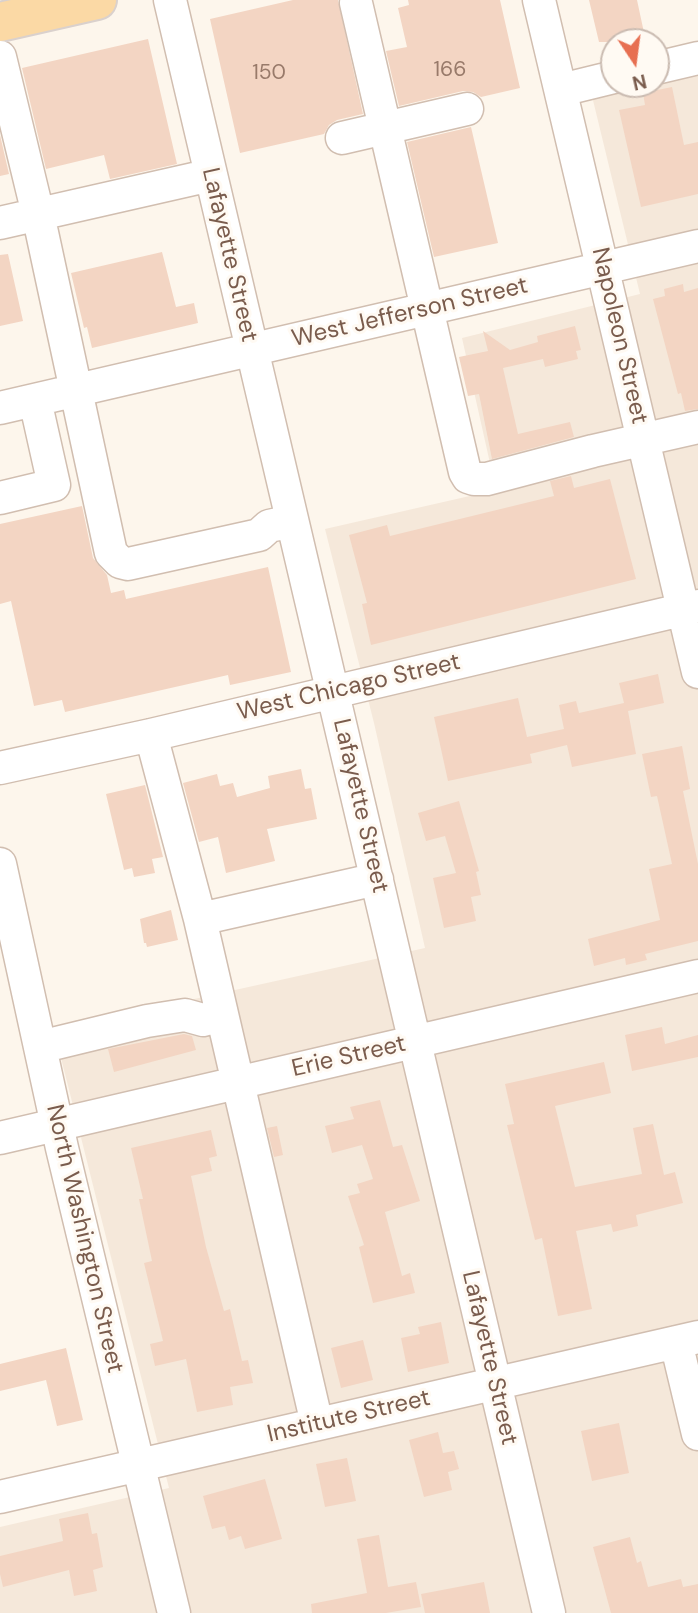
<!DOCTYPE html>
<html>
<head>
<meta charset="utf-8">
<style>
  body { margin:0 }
  #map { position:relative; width:698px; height:1613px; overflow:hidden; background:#fdf6ec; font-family:"DM Sans",sans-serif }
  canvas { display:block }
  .north { position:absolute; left:600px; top:28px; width:70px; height:70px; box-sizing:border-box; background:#fffaf3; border:2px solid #cabbb1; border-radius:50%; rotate:167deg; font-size:19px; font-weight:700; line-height:28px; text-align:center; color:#7a5c4d }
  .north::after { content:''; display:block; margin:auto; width:24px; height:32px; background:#e76f51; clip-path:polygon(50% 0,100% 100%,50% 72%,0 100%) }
</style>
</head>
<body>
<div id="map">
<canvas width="698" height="1613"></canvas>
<div class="north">N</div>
</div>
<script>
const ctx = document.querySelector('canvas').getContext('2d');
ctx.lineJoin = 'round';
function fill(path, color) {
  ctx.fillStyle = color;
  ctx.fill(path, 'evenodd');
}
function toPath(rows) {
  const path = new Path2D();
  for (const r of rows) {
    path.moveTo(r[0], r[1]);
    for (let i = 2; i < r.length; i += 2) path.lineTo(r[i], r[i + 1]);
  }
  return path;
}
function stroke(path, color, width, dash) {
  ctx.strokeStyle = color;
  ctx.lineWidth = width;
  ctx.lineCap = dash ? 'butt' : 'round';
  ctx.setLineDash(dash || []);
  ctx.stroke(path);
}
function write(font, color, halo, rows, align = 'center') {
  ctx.font = font + ' "DM Sans",sans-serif';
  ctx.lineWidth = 6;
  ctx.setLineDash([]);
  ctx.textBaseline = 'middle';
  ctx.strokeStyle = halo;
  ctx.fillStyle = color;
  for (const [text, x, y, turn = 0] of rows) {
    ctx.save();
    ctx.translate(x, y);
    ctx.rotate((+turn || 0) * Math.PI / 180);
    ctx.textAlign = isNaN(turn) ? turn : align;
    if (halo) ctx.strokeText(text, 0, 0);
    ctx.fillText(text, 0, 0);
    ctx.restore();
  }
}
const residential = toPath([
  [698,68,698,1613,0,1613,0,1527,169,1488,54,1030,425,948,374,723,325,529,496,490,462,338,640,294,591,92,627,84,656,84,656,77]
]);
const building = toPath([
  [293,0,338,0,363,114,337,120,329,125,324,134,240,153,210,19],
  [408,0,500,0,520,88,481,97,473,92,463,91,399,106,386,51,407,47,398,8,409,5],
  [589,0,637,0,646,42,599,42],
  [148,39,177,164,110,179,104,155,46,169,22,68],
  [672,87,684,145,698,142,698,194,641,207,619,110,645,105,643,93],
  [471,127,498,243,434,257,407,142],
  [0,135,9,174,0,176],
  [162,252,176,307,194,303,198,323,92,348,87,327,84,328,71,273],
  [8,254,23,321,0,326,0,255],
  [683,284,684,292,698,288,698,409,685,411,681,393,678,394,653,299,665,296,664,289],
  [575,326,581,350,576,351,578,359,545,367,543,359,503,368,518,434,570,422,574,437,492,459,479,394,468,396,459,357,488,351,483,331,510,350,538,342,537,336],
  [571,476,574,488,610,479,636,579,371,645,362,604,367,603,349,535,387,525,390,536,554,496,550,481],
  [82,506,93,558,107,575,111,593,124,590,126,599,268,567,291,672,230,685,228,675,65,712,62,700,34,706,11,601,0,604,0,524],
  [658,674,664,703,628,711,636,754,572,767,567,745,530,754,532,763,448,781,434,717,518,698,527,737,564,729,559,705,576,701,579,713,624,703,619,683],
  [682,746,690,789,683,791,698,864,698,941,645,954,647,960,626,965,625,958,594,966,588,939,660,920,649,869,672,864,657,796,651,797,642,754],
  [301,769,305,789,311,788,317,819,267,829,275,861,226,873,218,837,199,842,183,783,217,774,220,786,233,783,237,797,270,788,268,776],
  [145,785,163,857,152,859,155,873,134,877,132,868,124,870,106,794],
  [459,801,479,871,476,872,481,895,471,897,476,921,444,928,433,878,456,873,445,836,426,841,418,813],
  [171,910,178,940,147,947,146,943,144,943,140,919],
  [662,1027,665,1044,698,1035,698,1057,632,1071,625,1035],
  [184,1034,192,1036,196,1050,114,1072,108,1049],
  [604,1062,611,1093,555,1106,575,1187,642,1174,633,1128,653,1124,664,1175,675,1172,683,1203,636,1215,638,1226,613,1232,611,1224,576,1231,592,1309,558,1316,542,1238,535,1240,507,1125,514,1124,505,1084],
  [380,1100,393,1147,402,1145,420,1201,385,1212,402,1276,410,1273,415,1293,373,1303,359,1247,364,1245,348,1196,360,1193,357,1184,373,1179,362,1145,332,1153,325,1126,354,1119,350,1107],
  [277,1126,283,1155,274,1157,267,1128],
  [211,1130,217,1156,209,1158,212,1171,191,1176,206,1247,224,1311,230,1309,242,1361,248,1360,253,1383,230,1387,233,1405,197,1412,186,1359,155,1366,150,1344,163,1341,144,1263,152,1261,139,1199,143,1199,131,1148],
  [441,1322,449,1363,408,1372,401,1338,420,1334,418,1327],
  [363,1340,373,1380,341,1388,331,1348],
  [66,1348,83,1420,57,1426,46,1380,0,1391,0,1364],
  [619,1423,629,1473,592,1481,581,1431],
  [438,1432,443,1453,454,1451,459,1469,448,1472,452,1490,424,1497,409,1440],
  [347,1458,356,1501,325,1507,316,1464],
  [265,1479,282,1539,245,1549,241,1536,229,1540,225,1526,212,1529,203,1496],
  [88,1513,92,1534,97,1533,103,1567,93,1570,97,1591,74,1596,69,1570,3,1587,0,1574,0,1556,63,1541,59,1519],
  [379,1535,388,1587,416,1582,421,1607,386,1613,312,1613,311,1604,367,1593,357,1539],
  [630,1537,637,1563,641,1561,648,1587,681,1579,683,1587,698,1584,698,1613,611,1613,593,1547],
  [484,1582,490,1613,425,1613,421,1594]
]);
const minor = toPath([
  [170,0,549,1613],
  [539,0,698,672],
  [356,3,465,472,468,477,474,479,487,479,593,451,698,427],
  [0,57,38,214,111,553,120,562,128,564,259,535,269,526,292,521],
  [656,68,698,58],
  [561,90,614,77],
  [342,138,467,109],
  [0,223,211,175],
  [0,408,698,246],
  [0,498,54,485,35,400],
  [151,735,200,919,317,1424],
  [0,768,151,735,698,606],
  [0,864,62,1148,174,1613],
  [200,919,377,879],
  [40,1047,147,1021,185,1015,203,1020,222,1015],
  [0,1138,698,976],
  [676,1342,698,1434],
  [0,1497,698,1337]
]);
const major = toPath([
  [0,22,97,0]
]);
const numberNames = [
  ["166",450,70],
  ["150",269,73]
];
const streetNames = [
  ["Lafayette Street",229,255,77],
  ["West Jefferson Street",410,313,-13],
  ["Napoleon Street",619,336,77],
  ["West Chicago Street",349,688,-13],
  ["Lafayette Street",360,806,77],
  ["Erie Street",349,1057,-13],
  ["North Washington Street",84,1239,77],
  ["Lafayette Street",489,1358,77],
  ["Institute Street",349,1417,-13]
];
fill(residential, '#f5e8da');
fill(building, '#f3d5c3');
stroke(minor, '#d1beb0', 35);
stroke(major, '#dad1cd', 42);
stroke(minor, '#fff', 32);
stroke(major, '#fbd9a5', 38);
write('21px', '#987a6a', null, numberNames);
write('24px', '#7a5c4d', '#fffaf3', streetNames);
</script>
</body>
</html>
